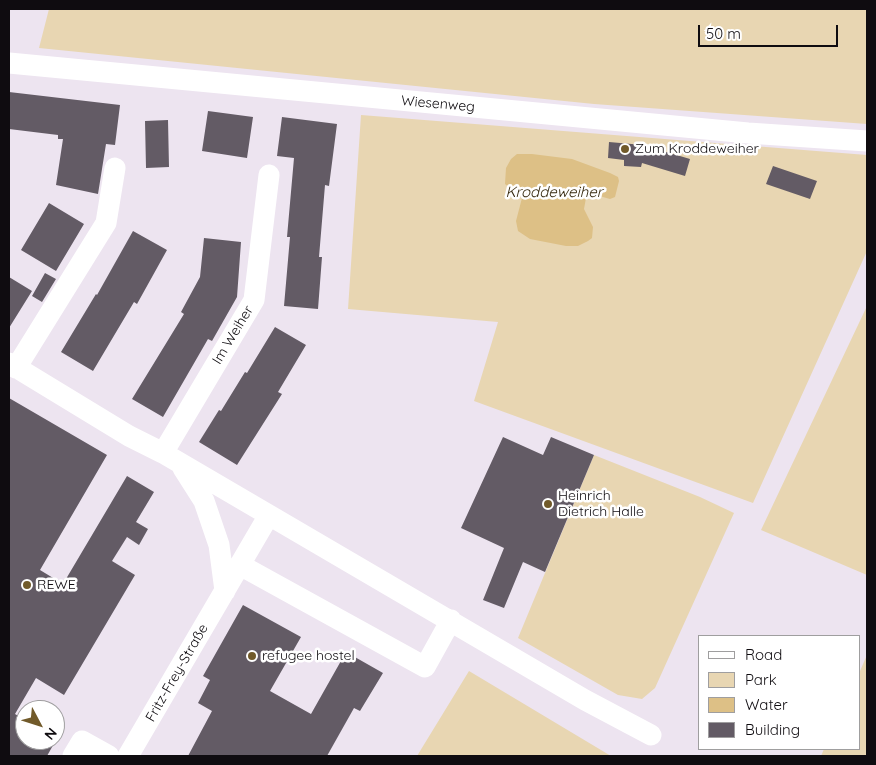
<!DOCTYPE html>
<html>
<head>
<meta charset="utf-8">
<style>
  body { margin:0 }
  #map { position:relative; width:876px; height:765px; overflow:hidden; background:#ede4f0; font-family:Quicksand,sans-serif }
  canvas { display:block }
  .frame { position:absolute; inset:0; border:10px solid #0f0c10; pointer-events:none }
  .legend { position:absolute; left:698px; top:635px; width:162px; height:115px; box-sizing:border-box; background:#fff; border:1px solid #9f9e9f; margin:0; padding:6px 9px; list-style:none; font-size:15px; color:#0f0c10 }
  .legend li { display:flex; align-items:center; gap:10px; height:25px }
  .legend b { width:25px; border:1px solid #9f9e9f }
  .north { position:absolute; left:15px; top:700px; width:50px; height:50px; box-sizing:border-box; background:#fff; border:1px solid #9f9e9f; border-radius:50%; rotate:130deg; font-size:14px; font-weight:700; line-height:20px; text-align:center; color:#0f0c10 }
  .north::after { content:''; display:block; margin:auto; width:18px; height:22px; background:#715a2a; clip-path:polygon(50% 0,100% 100%,50% 72%,0 100%) }
  .scale { position:absolute; left:698px; top:25px; width:140px; height:22px; box-sizing:border-box; border:2px solid #0f0c10; border-top:0; padding-left:6px; font-size:15px; line-height:18px; white-space:nowrap; color:#0f0c10; -webkit-text-stroke:4px #fff; paint-order:stroke }
</style>
</head>
<body>
<div id="map">
<canvas width="876" height="765"></canvas>
<div class="frame"></div>
<ul class="legend">
<li><b style="height:6px;background:#fff"></b>Road</li>
<li><b style="height:14px;background:#e8d6b2"></b>Park</li>
<li><b style="height:14px;background:#ddc086"></b>Water</li>
<li><b style="height:14px;background:#635b65"></b>Building</li>
</ul>
<div class="north">N</div>
<div class="scale">50 m</div>
</div>
<script>
const ctx = document.querySelector('canvas').getContext('2d');
ctx.lineJoin = 'round';
function fill(path, color) {
  ctx.fillStyle = color;
  ctx.fill(path, 'evenodd');
}
function toPath(rows) {
  const path = new Path2D();
  for (const r of rows) {
    path.moveTo(r[0], r[1]);
    for (let i = 2; i < r.length; i += 2) path.lineTo(r[i], r[i + 1]);
  }
  return path;
}
function stroke(path, color, width, dash) {
  ctx.strokeStyle = color;
  ctx.lineWidth = width;
  ctx.lineCap = dash ? 'butt' : 'round';
  ctx.setLineDash(dash || []);
  ctx.stroke(path);
}
function write(font, color, halo, rows, align = 'center') {
  ctx.font = font + ' Quicksand,sans-serif';
  ctx.lineWidth = 5;
  ctx.setLineDash([]);
  ctx.textBaseline = 'middle';
  ctx.strokeStyle = halo;
  ctx.fillStyle = color;
  for (const [text, x, y, turn = 0] of rows) {
    ctx.save();
    ctx.translate(x, y);
    ctx.rotate((+turn || 0) * Math.PI / 180);
    ctx.textAlign = isNaN(turn) ? turn : align;
    if (halo) ctx.strokeText(text, 0, 0);
    ctx.fillText(text, 0, 0);
    ctx.restore();
  }
}
const green = toPath([
  [49,9,867,9,867,124,594,104,39,48],
  [361,115,867,155,867,251,753,503,474,401,498,322,348,309],
  [867,306,867,575,761,530],
  [594,455,700,497,734,513,655,688,642,699,618,695,518,638],
  [867,655,867,756,821,756,824,749,860,749,860,671],
  [469,671,611,756,417,756]
]);
const water = toPath([
  [517,154,532,154,572,159,610,173,618,177,619,181,615,197,610,199,596,195,591,195,586,198,584,209,593,227,592,238,588,241,578,246,566,246,530,239,518,231,516,221,522,198,505,184,506,168,511,159]
]);
const building = toPath([
  [9,92,120,105,115,145,106,144,98,194,56,185,63,139,58,139,58,135,9,129],
  [208,111,253,117,247,158,202,151],
  [282,117,337,124,329,186,325,185,319,257,322,257,318,309,284,306,290,237,287,237,294,158,277,156],
  [168,120,169,167,146,168,145,121],
  [609,142,643,145,690,159,685,176,642,163,641,167,624,166,624,160,608,158],
  [773,166,817,181,810,199,766,184],
  [49,203,84,224,56,271,21,250],
  [133,231,167,250,137,304,134,302,93,371,61,352,96,294,97,295],
  [204,238,241,242,237,297,212,341,208,339,163,417,132,399,184,314,181,312,200,277],
  [45,273,56,279,42,302,32,296],
  [9,277,32,291,9,328],
  [275,327,306,345,278,392,282,394,237,465,199,442,219,410,221,411,245,372,247,373],
  [9,398,107,455,40,570,63,584,127,476,154,492,136,522,148,529,139,545,127,537,112,561,135,575,64,695,36,678,15,714,25,720,25,740,56,740,47,756,9,756],
  [503,437,543,455,551,437,594,455,545,572,523,562,504,608,483,600,504,548,461,528],
  [243,605,301,637,270,691,311,714,346,652,383,673,360,711,354,708,327,756,188,756,212,711,198,703,210,680,203,676]
]);
const minor = toPath([
  [9,63,748,133,867,141],
  [9,363,129,436,163,453,585,700,651,735],
  [16,368,106,223,115,168],
  [163,453,254,300,269,175],
  [183,468,204,501,219,545,225,591],
  [240,565,425,667,451,620],
  [73,756,82,741,109,756],
  [128,756,269,515]
]);
const markers = [
  [625,149,5,"#715a2a"],
  [548,504,5,"#715a2a"],
  [27,585,5,"#715a2a"],
  [252,656,5,"#715a2a"]
];
const streetNames = [
  ["Wiesenweg",438,104,5],
  ["Im Weiher",233,335,-59],
  ["Fritz-Frey-Straße",177,673,-60]
];
const poiNames = [
  ["Zum Kroddeweiher",635,149],
  ["Heinrich",558,496],
  ["Dietrich Halle",558,512],
  ["REWE",37,585],
  ["refugee hostel",262,656]
];
const waterNames = [
  ["Kroddeweiher",554,192]
];
fill(green, '#e8d6b2');
fill(water, '#ddc086');
fill(building, '#635b65');
stroke(minor, '#fff', 21);
for (const [x, y, r, color] of markers) {
  const dot = new Path2D();
  dot.arc(x, y, r, 0, 2 * Math.PI);
  ctx.fillStyle = color;
  ctx.fill(dot);
  stroke(dot, '#fff', 2);
}
write('14px', '#0f0c10', '#fff', streetNames);
write('14px', '#0f0c10', '#fff', poiNames, 'left');
write('italic 15px', '#36290f', '#fff', waterNames);
</script>
</body>
</html>
